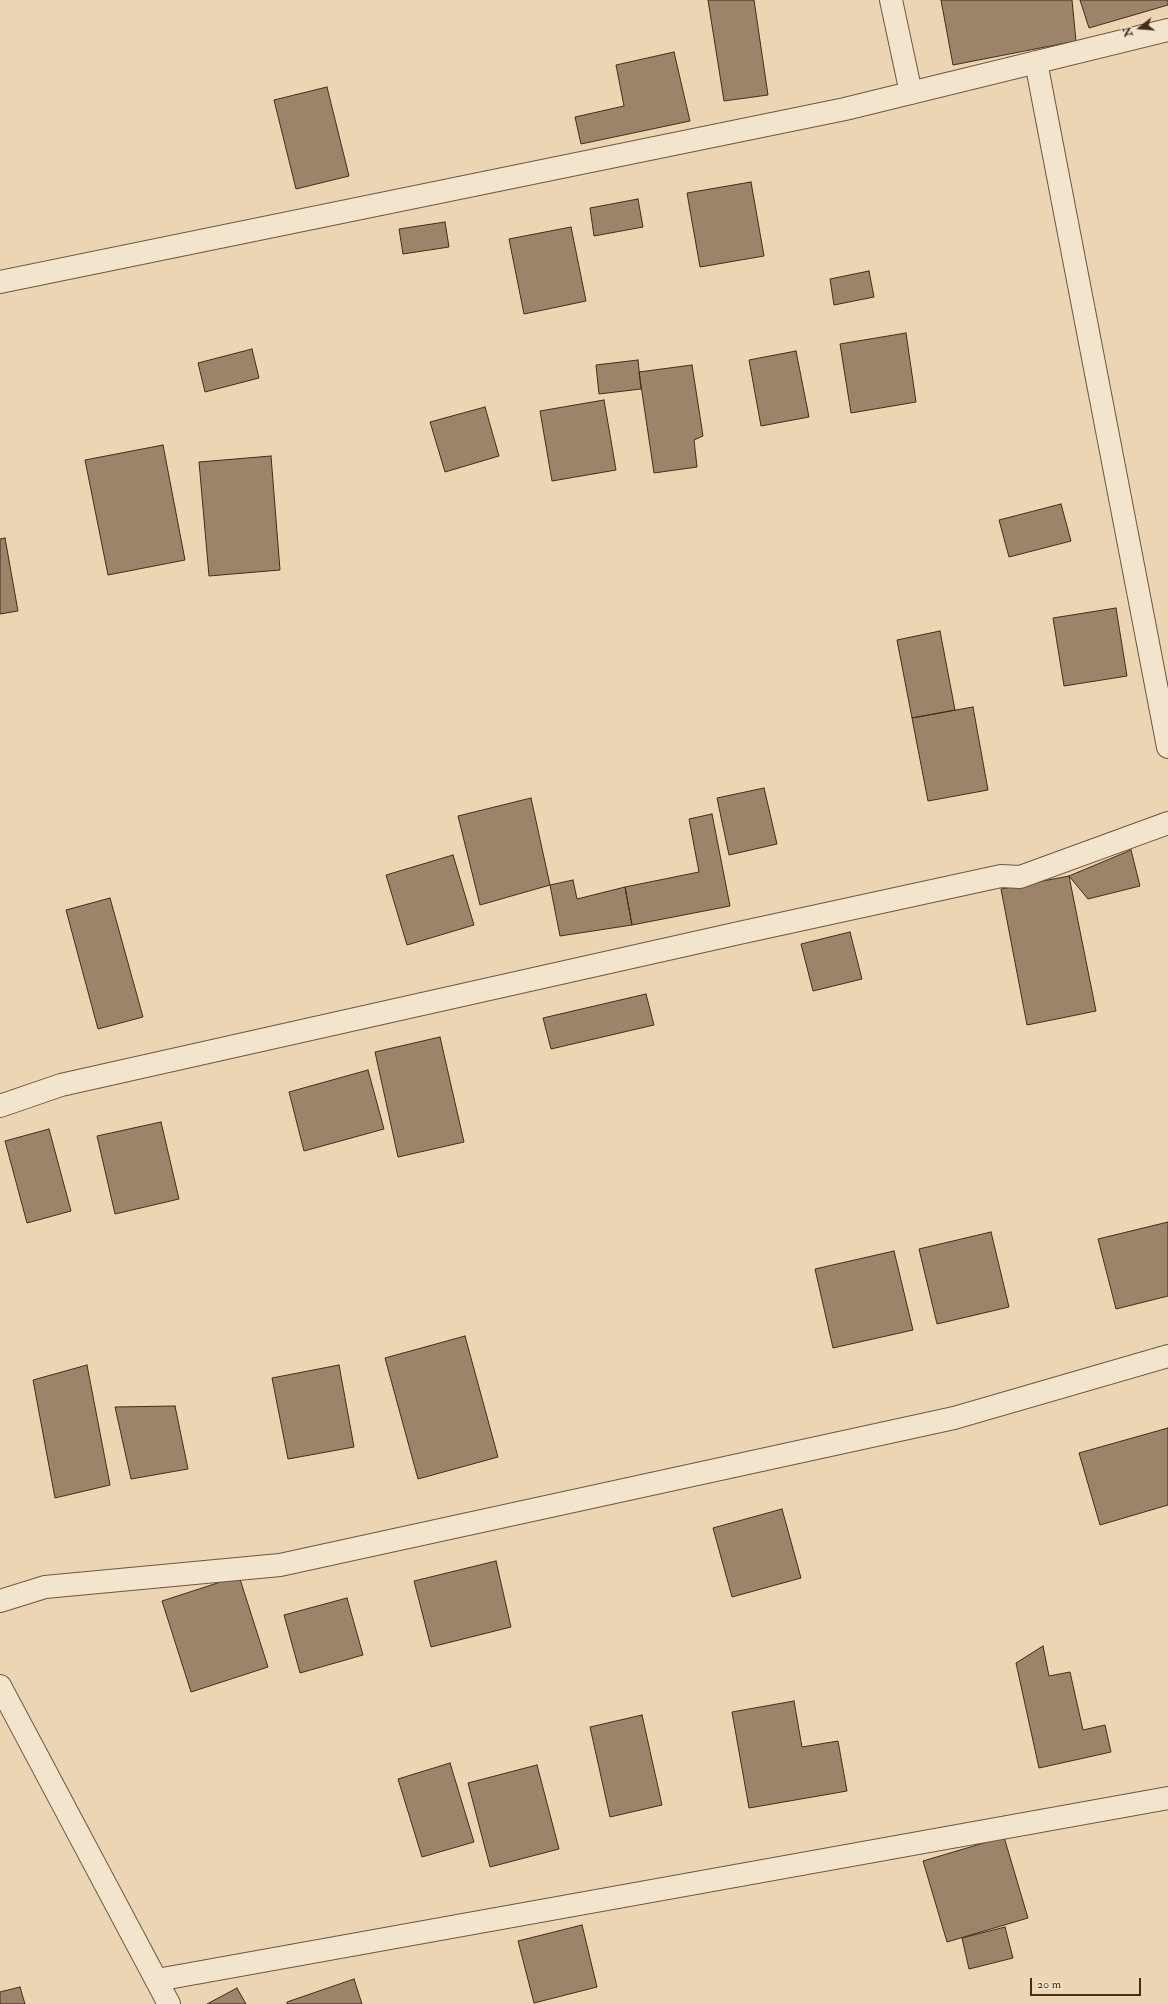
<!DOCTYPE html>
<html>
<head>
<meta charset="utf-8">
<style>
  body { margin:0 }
  #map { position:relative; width:1168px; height:2004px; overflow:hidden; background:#ecd5b3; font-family:"IM FELL Double Pica",serif }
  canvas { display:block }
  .north { position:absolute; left:1120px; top:8px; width:40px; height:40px; -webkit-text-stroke:3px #f3e4ce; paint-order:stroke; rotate:253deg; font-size:11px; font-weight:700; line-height:16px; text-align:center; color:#432d18 }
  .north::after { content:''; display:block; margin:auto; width:14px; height:18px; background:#432d18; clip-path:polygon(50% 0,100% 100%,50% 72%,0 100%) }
  .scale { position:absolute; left:1030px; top:1978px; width:111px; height:18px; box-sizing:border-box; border:2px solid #432d18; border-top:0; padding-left:5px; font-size:12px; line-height:14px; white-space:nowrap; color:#432d18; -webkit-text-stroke:3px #f3e4ce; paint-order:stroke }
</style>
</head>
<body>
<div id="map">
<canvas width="1168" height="2004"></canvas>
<div class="north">N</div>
<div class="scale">20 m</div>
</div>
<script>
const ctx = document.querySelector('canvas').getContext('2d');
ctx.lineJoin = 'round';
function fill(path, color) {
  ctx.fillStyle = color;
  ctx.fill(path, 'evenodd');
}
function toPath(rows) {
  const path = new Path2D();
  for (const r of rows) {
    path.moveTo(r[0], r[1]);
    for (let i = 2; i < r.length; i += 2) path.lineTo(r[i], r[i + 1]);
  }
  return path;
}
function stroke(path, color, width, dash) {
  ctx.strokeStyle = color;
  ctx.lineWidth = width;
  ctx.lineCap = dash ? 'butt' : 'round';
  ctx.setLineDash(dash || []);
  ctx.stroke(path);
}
const building = toPath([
  [708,0,754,0,768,95,724,101,708,0],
  [941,0,1072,0,1076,41,953,65,941,0],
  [1080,0,1168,0,1168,5,1089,28,1080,0],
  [674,52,690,121,581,144,575,117,624,106,616,65,674,52],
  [327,87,349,176,296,189,274,100,327,87],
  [751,182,764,256,700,267,687,193,751,182],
  [638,199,643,227,594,236,590,208,638,199],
  [445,222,449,247,403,254,399,229,445,222],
  [571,227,586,301,524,314,509,239,571,227],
  [869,271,874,297,834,305,830,279,869,271],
  [906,333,916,402,851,413,840,344,906,333],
  [252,349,259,378,205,392,198,363,252,349],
  [796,351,809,417,761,426,749,360,796,351],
  [638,360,641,389,599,394,596,365,638,360],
  [692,365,703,436,694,440,697,467,654,473,639,372,692,365],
  [604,400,616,470,552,481,540,411,604,400],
  [485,407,499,456,445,472,430,422,485,407],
  [163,445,185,560,108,575,85,460,163,445],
  [271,456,280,570,209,576,199,462,271,456],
  [1061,504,1071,541,1009,557,999,520,1061,504],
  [5,538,18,611,0,614,0,539,5,538],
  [1116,608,1127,676,1064,686,1053,618,1116,608],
  [940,631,955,710,912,718,897,640,940,631],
  [973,707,988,790,928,801,912,718,973,707],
  [764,788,777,844,729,855,717,798,764,788],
  [531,798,550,885,480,905,458,816,531,798],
  [712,814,730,906,632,925,625,887,699,872,689,819,712,814],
  [1131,850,1140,886,1088,899,1069,876,1131,850],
  [453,855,474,925,407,945,386,875,453,855],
  [1069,876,1096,1011,1027,1025,1001,889,1069,876],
  [573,880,577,899,625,887,632,925,560,936,550,885,573,880],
  [110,898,143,1017,98,1029,66,910,110,898],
  [850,932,862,979,813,991,801,944,850,932],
  [646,994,654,1025,551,1049,543,1018,646,994],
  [440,1037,464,1142,398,1157,375,1052,440,1037],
  [368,1070,384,1129,304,1151,289,1092,368,1070],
  [161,1122,179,1199,115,1214,97,1136,161,1122],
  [49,1129,71,1211,27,1223,5,1141,49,1129],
  [1168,1222,1168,1296,1116,1309,1098,1239,1168,1222],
  [991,1232,1009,1307,937,1324,919,1249,991,1232],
  [894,1251,913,1330,833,1348,815,1269,894,1251],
  [465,1336,498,1457,418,1479,385,1358,465,1336],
  [87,1365,110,1485,55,1498,33,1380,87,1365],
  [339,1365,354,1447,288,1459,272,1378,339,1365],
  [175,1406,188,1469,131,1479,115,1407,175,1406],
  [1168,1428,1168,1505,1100,1525,1079,1453,1168,1428],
  [782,1509,801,1578,732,1597,713,1528,782,1509],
  [496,1561,511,1627,431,1647,414,1581,496,1561],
  [239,1576,268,1667,191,1692,162,1601,239,1576],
  [347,1598,363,1655,300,1673,284,1615,347,1598],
  [1043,1646,1049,1676,1070,1672,1083,1730,1105,1725,1111,1752,1039,1768,1016,1663,1043,1646],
  [794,1701,802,1747,838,1741,847,1791,749,1808,732,1712,794,1701],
  [642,1715,662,1805,610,1817,590,1727,642,1715],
  [450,1763,474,1842,422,1857,398,1779,450,1763],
  [537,1765,559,1849,490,1867,468,1783,537,1765],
  [1004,1837,1028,1918,947,1942,923,1861,1004,1837],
  [582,1925,597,1987,534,2003,518,1941,582,1925],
  [1005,1927,1013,1958,969,1969,962,1938,1005,1927],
  [354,1979,362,2004,287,2004,287,2002,354,1979],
  [20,1987,25,2004,0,2004,0,1992,20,1987],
  [237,1988,246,2004,207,2004,237,1988]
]);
const minor = toPath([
  [891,0,911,93],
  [1036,62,1168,747],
  [0,282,845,109,1168,30],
  [0,1106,61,1085,739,933,1001,876,1020,877,1168,823],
  [0,1601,45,1587,280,1565,954,1418,1168,1356],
  [0,1686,169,2004],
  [157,1980,1168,1798]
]);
fill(building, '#9b8469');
stroke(building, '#432d18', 1);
stroke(minor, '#6d573f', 24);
stroke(minor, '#f3e4ce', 22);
</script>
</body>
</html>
